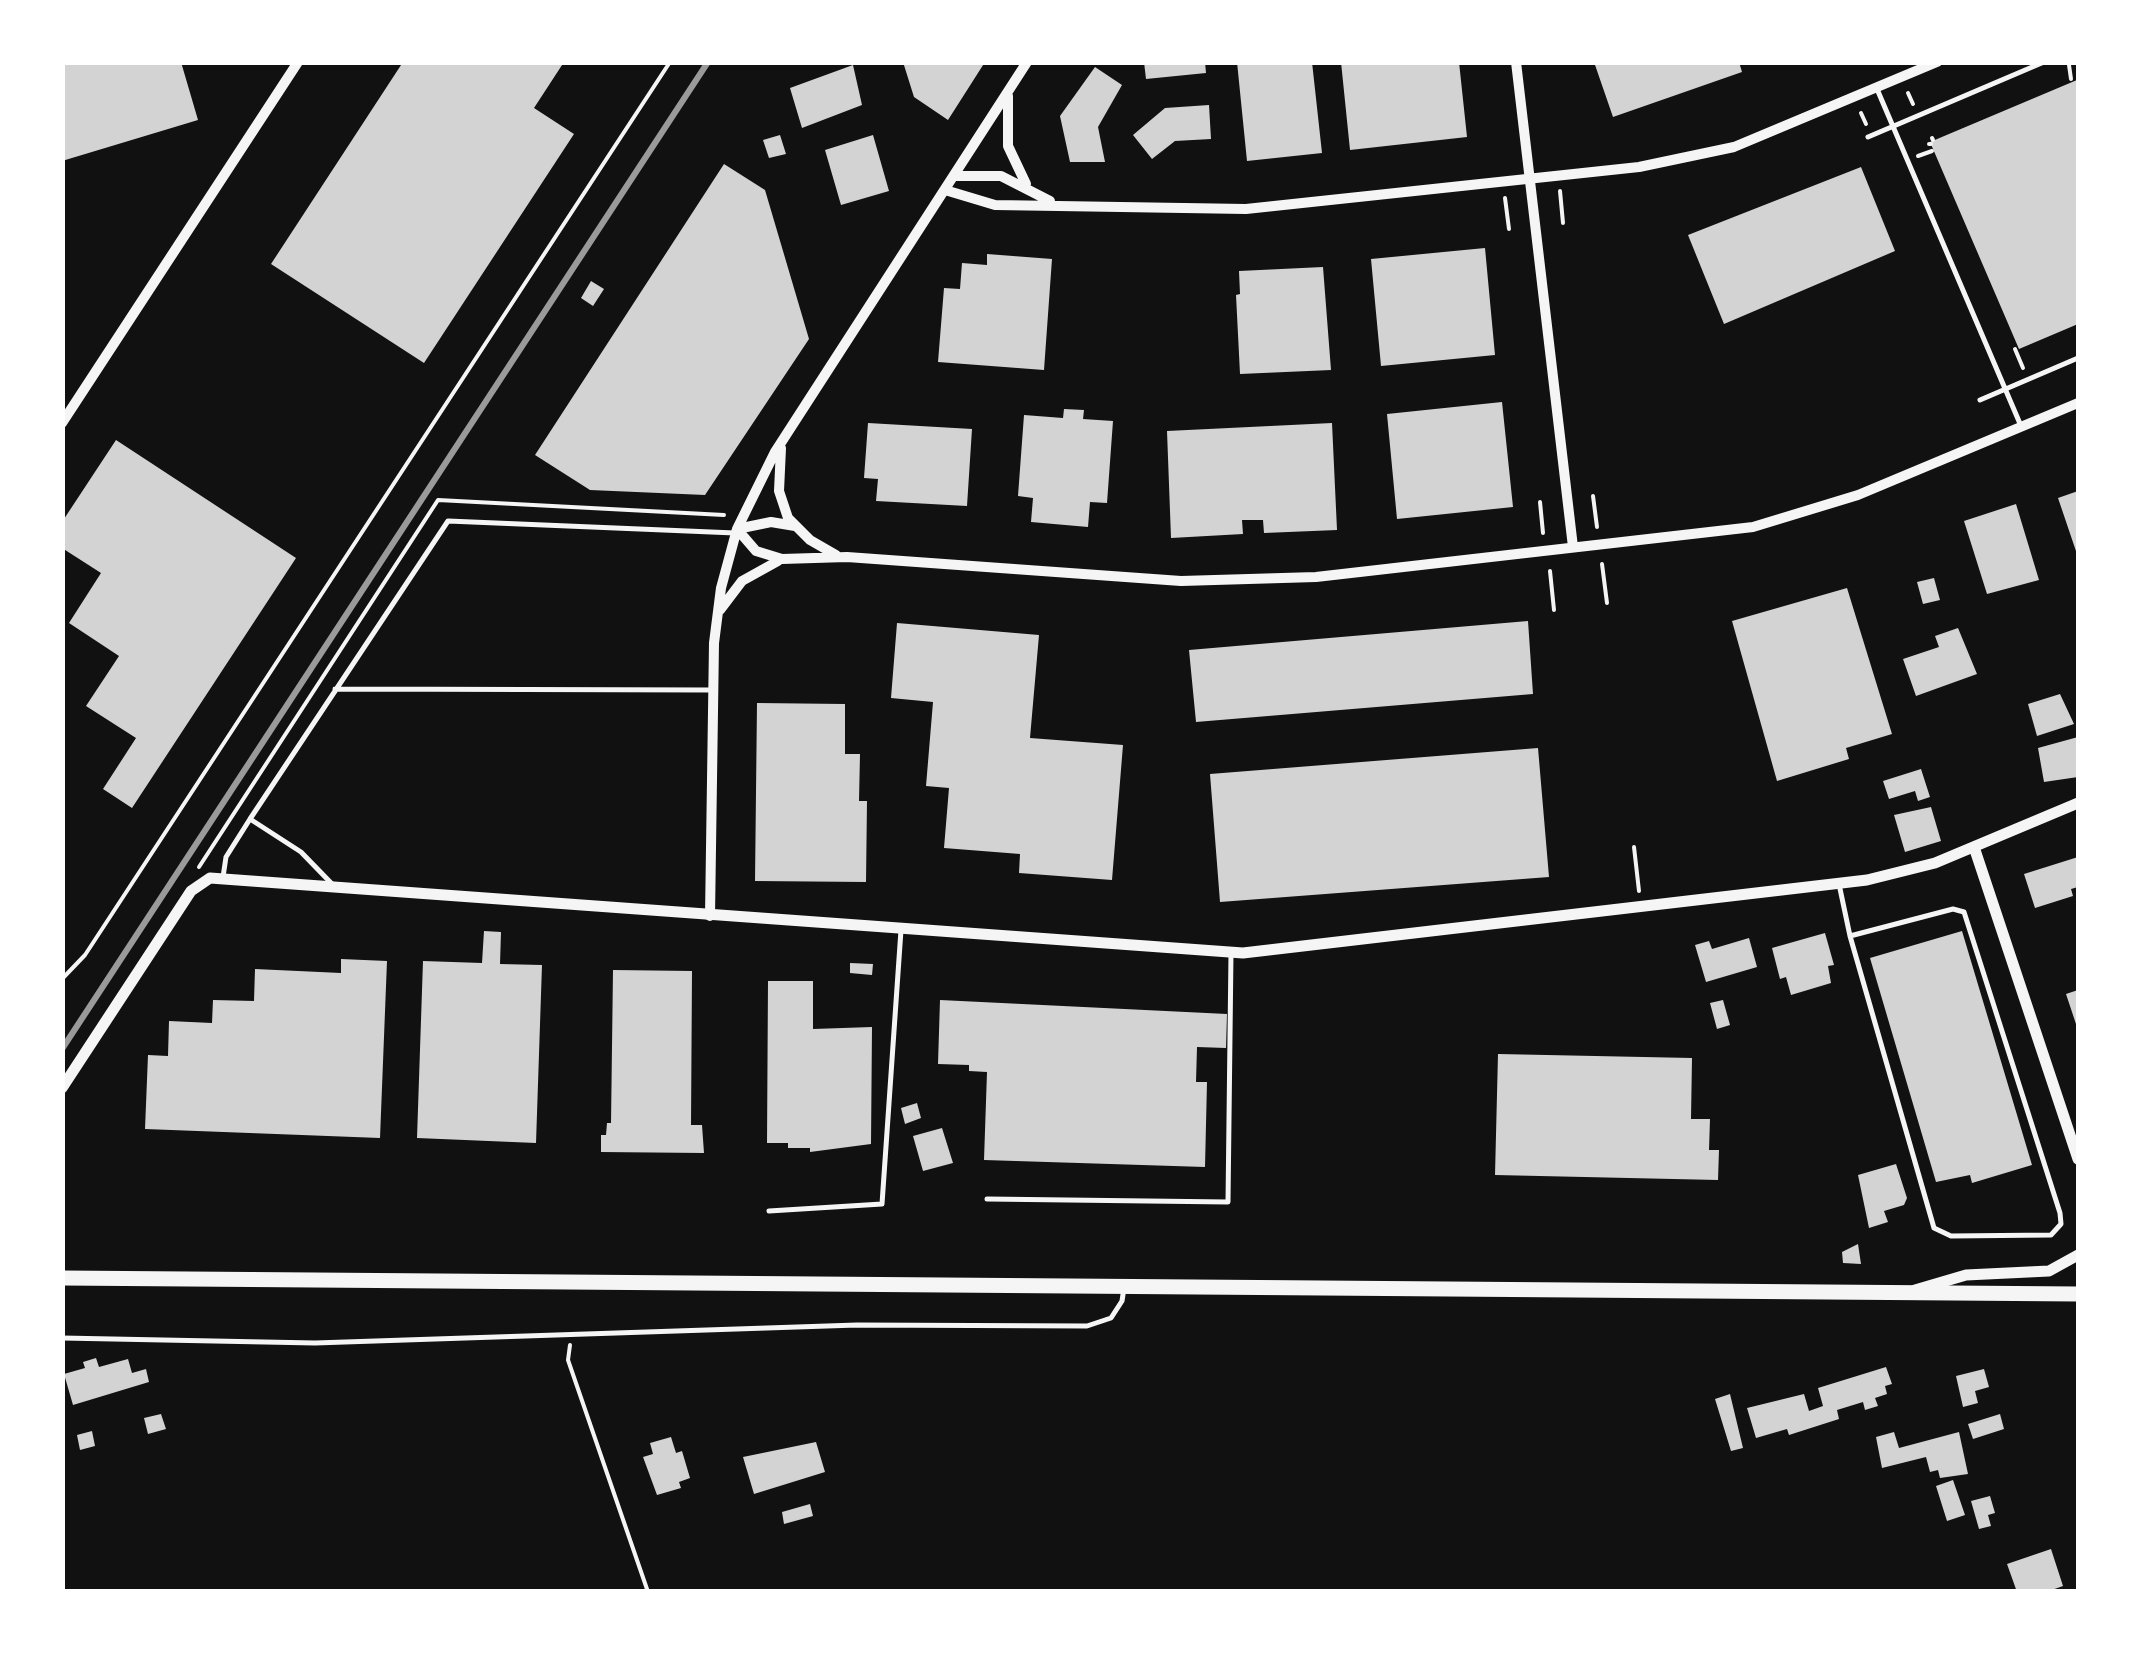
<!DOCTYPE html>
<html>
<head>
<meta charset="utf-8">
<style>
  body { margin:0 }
  #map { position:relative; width:2141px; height:1654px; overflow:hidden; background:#111; font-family:"Fira Sans",sans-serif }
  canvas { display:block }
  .frame { position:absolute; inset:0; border:65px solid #fff; pointer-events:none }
</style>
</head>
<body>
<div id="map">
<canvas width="2141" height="1654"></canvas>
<div class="frame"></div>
</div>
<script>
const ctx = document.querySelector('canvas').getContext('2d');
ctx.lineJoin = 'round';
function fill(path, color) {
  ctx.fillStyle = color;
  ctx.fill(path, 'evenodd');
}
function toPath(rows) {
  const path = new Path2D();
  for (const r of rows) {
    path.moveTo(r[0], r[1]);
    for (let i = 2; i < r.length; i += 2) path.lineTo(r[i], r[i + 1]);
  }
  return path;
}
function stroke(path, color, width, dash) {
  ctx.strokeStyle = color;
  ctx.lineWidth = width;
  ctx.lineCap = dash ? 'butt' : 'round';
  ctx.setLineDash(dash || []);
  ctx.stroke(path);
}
const building = toPath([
  [62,62,181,62,198,120,62,161],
  [403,62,564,62,534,108,574,134,424,363,271,264],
  [903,62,985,62,948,120,914,97],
  [1144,62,1205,62,1206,73,1146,79],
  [1237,62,1312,62,1322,153,1247,161],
  [1341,62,1459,62,1467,137,1350,150],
  [1594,62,1739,62,1742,72,1613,117],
  [853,65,862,105,802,128,790,88],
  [1095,67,1122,85,1098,127,1105,162,1070,162,1060,116],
  [2077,80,2078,324,2019,349,1930,142],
  [1209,105,1211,139,1175,141,1152,159,1133,135,1165,108],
  [780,135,786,154,769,158,763,140],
  [873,135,889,191,841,205,825,150],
  [724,164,765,190,809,339,705,495,590,490,535,455],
  [1861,167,1895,251,1724,324,1688,235],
  [1485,248,1495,355,1381,366,1371,259],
  [987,254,1052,259,1044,370,938,362,944,288,960,289,962,263,987,265],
  [1323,267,1331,370,1240,374,1236,295,1240,294,1239,271],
  [591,281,604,289,593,306,581,298],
  [1502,402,1513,507,1397,519,1387,414],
  [1064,409,1084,410,1083,419,1113,421,1107,503,1090,502,1088,527,1031,522,1033,498,1018,496,1024,415,1063,418],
  [868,423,972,429,967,506,876,501,878,479,864,478],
  [1332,423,1337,530,1264,533,1263,520,1242,520,1243,534,1171,538,1167,431],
  [116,440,296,558,132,808,103,789,136,738,86,706,119,656,69,623,101,573,62,548,62,522],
  [2078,491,2078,557,2058,498],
  [2016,504,2039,580,1987,594,1964,521],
  [1934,578,1940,600,1923,604,1917,582],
  [1847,588,1892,734,1846,748,1849,759,1777,781,1732,621],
  [1528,621,1533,694,1196,722,1189,650],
  [897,623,1039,635,1030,738,1123,745,1112,880,1019,873,1020,854,944,848,949,788,926,786,933,702,891,698],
  [1958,628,1977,674,1916,696,1903,659,1939,647,1935,636],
  [2060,694,2074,724,2037,736,2028,704],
  [757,703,845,704,845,754,860,754,859,801,867,801,866,882,755,881],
  [2078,737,2078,777,2044,782,2038,748],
  [1538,748,1549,877,1220,902,1210,774],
  [1921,769,1930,797,1918,801,1915,791,1889,799,1883,781],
  [1931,807,1941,841,1905,852,1894,815],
  [2078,857,2078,887,2071,889,2073,896,2035,908,2024,874],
  [484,931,501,932,500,964,542,965,536,1143,417,1138,423,961,482,963],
  [1962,931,2032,1165,1972,1183,1970,1175,1936,1182,1870,958],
  [1825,933,1834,965,1828,966,1831,983,1791,995,1786,977,1780,979,1772,948],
  [1749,938,1757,967,1706,982,1695,945,1709,941,1712,949],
  [341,959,387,961,380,1138,145,1129,148,1055,168,1056,169,1021,212,1023,213,1000,254,1001,255,969,341,973],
  [850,963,873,964,872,975,850,973],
  [613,970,692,971,691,1125,702,1125,704,1153,601,1152,601,1135,606,1135,607,1123,611,1123],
  [768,981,813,981,813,1029,872,1027,871,1144,810,1152,810,1148,788,1148,788,1143,767,1143],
  [2078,990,2078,1030,2066,994],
  [940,1000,1227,1014,1226,1048,1197,1047,1196,1082,1207,1082,1205,1167,984,1160,987,1072,969,1071,969,1065,938,1064],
  [1723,1000,1730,1025,1717,1029,1710,1003],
  [1498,1054,1692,1058,1691,1119,1710,1119,1709,1150,1719,1150,1718,1180,1495,1175],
  [917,1103,921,1118,905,1124,901,1108],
  [942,1128,953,1163,923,1171,913,1136],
  [1896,1164,1907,1198,1904,1205,1884,1211,1888,1222,1869,1228,1858,1175],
  [1858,1244,1861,1264,1843,1263,1842,1252],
  [96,1358,99,1367,128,1359,132,1373,146,1369,149,1382,73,1405,64,1374,85,1368,83,1362],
  [1886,1367,1892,1384,1885,1386,1887,1394,1875,1398,1878,1406,1865,1410,1863,1402,1837,1410,1839,1419,1789,1435,1787,1429,1756,1438,1747,1408,1804,1394,1809,1411,1823,1406,1818,1388],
  [1984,1369,1989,1387,1975,1391,1978,1403,1963,1407,1956,1376],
  [1730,1394,1743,1448,1731,1451,1715,1399],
  [161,1414,166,1429,148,1434,144,1418],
  [2000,1414,2004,1429,1973,1439,1968,1424],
  [92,1431,95,1446,80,1450,77,1435],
  [1894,1432,1899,1448,1959,1432,1968,1474,1940,1478,1938,1470,1930,1472,1926,1457,1882,1468,1876,1437],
  [671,1437,676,1453,682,1451,690,1478,679,1482,681,1488,657,1495,643,1457,653,1454,650,1443],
  [816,1442,825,1472,754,1494,743,1457],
  [1953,1480,1965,1515,1947,1521,1936,1486],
  [1990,1496,1995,1513,1988,1515,1991,1526,1979,1529,1971,1501],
  [810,1504,813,1516,784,1524,782,1512],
  [2051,1549,2063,1586,2046,1592,2017,1592,2007,1564]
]);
const path = toPath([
  [2069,65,2071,79],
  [1908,93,1913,104],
  [1861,113,1866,124],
  [1932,138,1933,140],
  [1929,144,1931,144],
  [1918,156,1932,151],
  [1560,191,1563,223],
  [1505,198,1509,229],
  [2015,349,2023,368],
  [1593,496,1597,527],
  [1540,502,1543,533],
  [1602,564,1607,603],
  [1550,571,1554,610],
  [1634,847,1639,891],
  [199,867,438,500,724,515],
  [62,979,85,955,670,62],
  [570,1345,568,1360,648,1592]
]);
const service = toPath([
  [1877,89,2021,426],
  [1868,137,2044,62],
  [1980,400,2078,358],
  [335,689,712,690],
  [250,819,301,852,333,885],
  [223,877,226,857,250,819,448,521,735,533],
  [1839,884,1850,936,1934,1228,1951,1236,2051,1235,2061,1224,2060,1213,1964,912,1953,909,1850,936],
  [987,1199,1228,1202,1231,953],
  [769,1211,882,1204,901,930],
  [62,1338,315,1343,857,1325,1087,1326,1111,1318,1122,1301,1124,1288]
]);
const minor = toPath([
  [1516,62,1573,547],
  [1008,96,1008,146,1026,184],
  [955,176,1001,176,1050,201],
  [945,190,995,205,1246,209,1639,167,1734,147,1937,62],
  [62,423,298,62],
  [781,448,779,491,788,518,810,540,836,555],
  [737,529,756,551,782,559,847,557,1181,581,1316,577,1753,527,1858,495,2078,403],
  [737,529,771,522,795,526],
  [720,610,742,581,778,561],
  [710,916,714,643,721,588,737,529,775,452,1027,62]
]);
const tertiary = toPath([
  [1974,847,2078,1159],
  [62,1088,191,891,210,878,1243,953,1867,880,1935,863,2078,803],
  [1915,1290,1966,1275,2049,1271,2078,1255]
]);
const primary = toPath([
  [62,1278,2078,1294]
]);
const rail = toPath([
  [62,1049,708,62]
]);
fill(building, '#d3d3d3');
stroke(path, '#f5f5f5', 4);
stroke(service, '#f5f5f5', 5);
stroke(minor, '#f5f5f5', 10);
stroke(tertiary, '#f5f5f5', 11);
stroke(primary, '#f5f5f5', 15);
stroke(rail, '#9a9a9a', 6);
</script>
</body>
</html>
